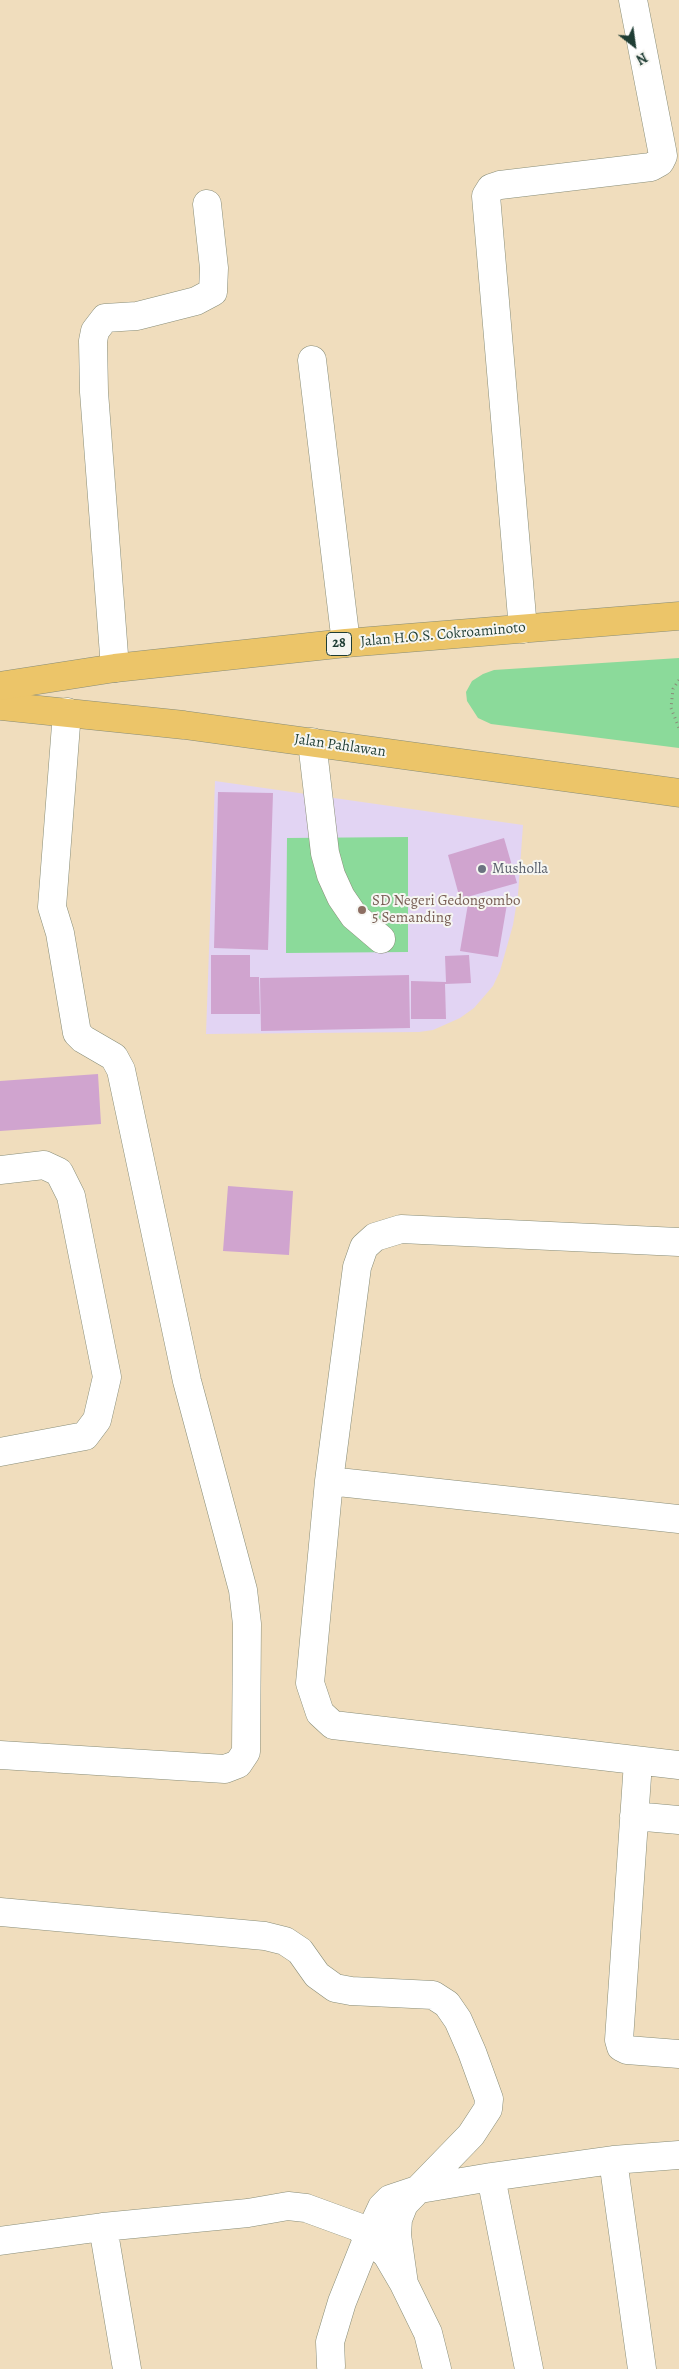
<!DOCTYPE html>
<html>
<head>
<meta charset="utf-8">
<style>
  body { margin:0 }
  #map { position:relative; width:679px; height:2369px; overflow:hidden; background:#f0ddbd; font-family:Alegreya,serif }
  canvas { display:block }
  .north { position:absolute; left:609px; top:20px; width:50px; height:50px; -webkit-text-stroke:4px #f6f6f2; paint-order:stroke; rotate:150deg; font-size:14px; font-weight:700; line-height:20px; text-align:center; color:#1f3d34 }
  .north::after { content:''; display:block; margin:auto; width:18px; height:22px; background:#1f3d34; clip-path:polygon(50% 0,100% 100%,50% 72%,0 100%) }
</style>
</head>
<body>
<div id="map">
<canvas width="679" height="2369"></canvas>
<div class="north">N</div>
</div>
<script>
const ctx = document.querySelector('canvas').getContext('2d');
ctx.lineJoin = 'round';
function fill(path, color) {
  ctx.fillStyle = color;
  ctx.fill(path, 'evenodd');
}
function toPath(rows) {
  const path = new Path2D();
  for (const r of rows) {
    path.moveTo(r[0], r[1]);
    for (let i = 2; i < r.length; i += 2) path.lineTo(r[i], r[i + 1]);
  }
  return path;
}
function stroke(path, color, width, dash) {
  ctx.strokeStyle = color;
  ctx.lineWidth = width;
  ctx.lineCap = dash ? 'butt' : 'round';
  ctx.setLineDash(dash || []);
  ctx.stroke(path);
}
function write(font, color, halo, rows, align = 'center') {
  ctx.font = font + ' Alegreya,serif';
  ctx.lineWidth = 4;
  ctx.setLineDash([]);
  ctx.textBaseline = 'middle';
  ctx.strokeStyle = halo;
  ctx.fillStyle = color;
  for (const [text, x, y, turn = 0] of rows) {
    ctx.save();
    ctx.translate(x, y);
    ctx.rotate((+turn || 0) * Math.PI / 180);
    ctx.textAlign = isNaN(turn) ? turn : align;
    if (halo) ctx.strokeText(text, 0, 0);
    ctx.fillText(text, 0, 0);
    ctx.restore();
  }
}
const built = toPath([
  [215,781,523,825,518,895,513,925,500,971,493,986,474,1008,460,1018,433,1030,419,1032,206,1034]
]);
const green = toPath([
  [679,658,679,748,491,724,478,718,467,701,466,692,472,681,483,674,494,670],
  [408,837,408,952,286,953,287,838]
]);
const building = toPath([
  [218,792,273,793,268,950,214,948],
  [504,838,517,883,460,899,448,855],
  [469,898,507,904,498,957,460,951],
  [211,955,250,955,250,977,259,977,260,1014,211,1014],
  [469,955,471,983,445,984,446,1019,411,1019,411,981,446,982,445,956],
  [409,975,410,1028,261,1031,260,978],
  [98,1074,101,1124,0,1131,0,1081],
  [228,1186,293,1191,289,1255,223,1251]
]);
const path = toPath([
  [679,680,673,689,671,708,679,728]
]);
const minor = toPath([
  [312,360,346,643],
  [523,629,486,196,491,188,500,185,651,167,660,162,663,156,662,150,633,0],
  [115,668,94,392,93,341,95,331,105,318,137,316,196,301,213,292,214,268,207,204],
  [312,742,325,853,331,875,341,897,354,916,381,939],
  [0,1170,44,1165,59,1172,71,1196,107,1377,97,1420,85,1436,0,1452],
  [679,1242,401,1229,375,1237,364,1247,357,1267,329,1481,310,1683,320,1713,333,1725,679,1765],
  [329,1481,679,1519],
  [0,1755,225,1769,238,1764,246,1752,247,1624,243,1590,187,1381,121,1070,114,1057,83,1039,77,1033,60,933,52,907,67,712],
  [638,1762,619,2040,621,2047,627,2050,679,2054],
  [634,1816,679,1820],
  [0,1912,265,1936,285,1941,300,1951,317,1975,335,1988,351,1991,433,1995,447,2004,458,2020,472,2052,489,2099,488,2109,471,2135,404,2204,398,2219,397,2235,404,2284],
  [613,2160,642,2369],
  [491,2177,529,2369],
  [103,2227,248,2213,288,2206,306,2208,358,2227,387,2255,404,2284,428,2333,437,2369],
  [0,2241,103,2227,127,2369],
  [331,2366,330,2342,342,2302,368,2237,382,2207,390,2199,420,2189,491,2177,613,2160,679,2155]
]);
const major = toPath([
  [0,706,184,725,679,793]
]);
const highway = toPath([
  [0,686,115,668,346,643,679,616]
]);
const markers = [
  [482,869,5,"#6b7280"],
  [362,910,5,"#8d6e63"]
];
const shields = [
  [339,644,25]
];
const shieldNames = [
  ["28",339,644]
];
const streetNames = [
  ["Jalan H.O.S. Cokroaminoto",443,635,-5],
  ["Jalan Pahlawan",340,746,8]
];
const worshipNames = [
  ["Musholla",492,869]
];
const educationNames = [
  ["SD Negeri Gedongombo",372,901],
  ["5 Semanding",372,918]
];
fill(built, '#e2d4f3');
fill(green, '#8bda9a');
fill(building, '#d0a4cf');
stroke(minor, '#888d78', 29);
stroke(major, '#888d78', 29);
stroke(highway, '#888d78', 29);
stroke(path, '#888d78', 3, [1, 4]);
stroke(minor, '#fff', 28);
stroke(major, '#ecc569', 28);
stroke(highway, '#ecc569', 28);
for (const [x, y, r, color] of markers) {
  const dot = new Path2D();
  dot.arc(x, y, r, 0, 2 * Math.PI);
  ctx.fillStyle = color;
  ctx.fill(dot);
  stroke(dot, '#f6f6f2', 2);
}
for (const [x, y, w] of shields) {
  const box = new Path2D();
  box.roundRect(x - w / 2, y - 11.5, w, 23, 4);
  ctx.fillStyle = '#f6f6f2';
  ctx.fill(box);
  stroke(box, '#1f3d34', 1);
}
write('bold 14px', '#1f3d34', null, shieldNames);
write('15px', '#1f3d34', '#f6f6f2', streetNames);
write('15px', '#5b616d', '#f6f6f2', worshipNames, 'left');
write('15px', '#785e54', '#f6f6f2', educationNames, 'left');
</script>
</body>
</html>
